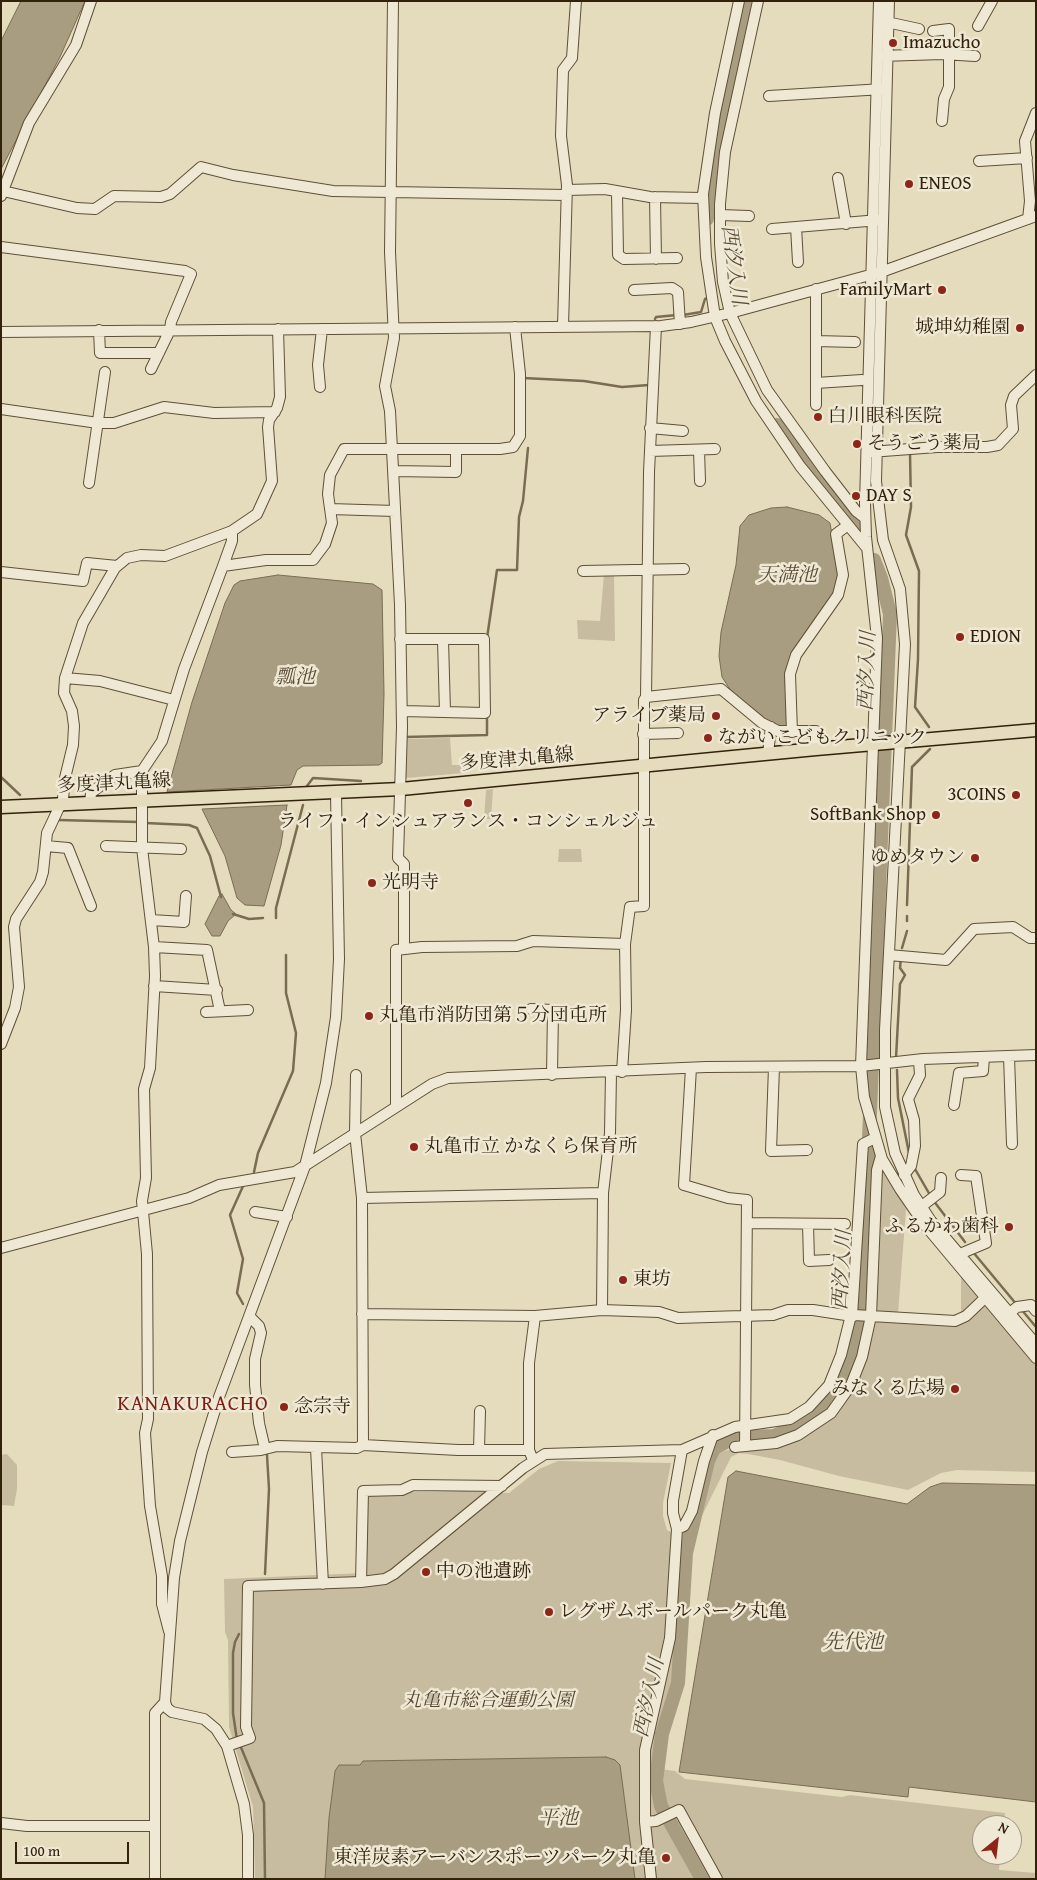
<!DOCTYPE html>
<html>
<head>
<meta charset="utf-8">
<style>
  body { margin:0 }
  #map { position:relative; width:1037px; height:1880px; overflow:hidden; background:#e5dcbd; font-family:"Gentium Book Plus",serif }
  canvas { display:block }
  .frame { position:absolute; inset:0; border:2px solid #32220c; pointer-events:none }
  .north { position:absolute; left:972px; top:1815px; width:50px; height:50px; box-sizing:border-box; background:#eee8d4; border:1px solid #a39984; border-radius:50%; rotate:29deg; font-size:14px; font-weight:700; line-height:20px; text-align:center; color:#32220c }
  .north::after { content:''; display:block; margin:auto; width:18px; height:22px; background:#8f2418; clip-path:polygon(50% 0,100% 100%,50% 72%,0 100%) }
  .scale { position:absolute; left:15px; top:1842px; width:114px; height:22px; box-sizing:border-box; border:2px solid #32220c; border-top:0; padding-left:6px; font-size:15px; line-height:18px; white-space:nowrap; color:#32220c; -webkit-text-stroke:4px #eee8d4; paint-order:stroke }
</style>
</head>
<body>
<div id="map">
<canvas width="1037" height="1880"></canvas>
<div class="frame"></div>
<div class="north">N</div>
<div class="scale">100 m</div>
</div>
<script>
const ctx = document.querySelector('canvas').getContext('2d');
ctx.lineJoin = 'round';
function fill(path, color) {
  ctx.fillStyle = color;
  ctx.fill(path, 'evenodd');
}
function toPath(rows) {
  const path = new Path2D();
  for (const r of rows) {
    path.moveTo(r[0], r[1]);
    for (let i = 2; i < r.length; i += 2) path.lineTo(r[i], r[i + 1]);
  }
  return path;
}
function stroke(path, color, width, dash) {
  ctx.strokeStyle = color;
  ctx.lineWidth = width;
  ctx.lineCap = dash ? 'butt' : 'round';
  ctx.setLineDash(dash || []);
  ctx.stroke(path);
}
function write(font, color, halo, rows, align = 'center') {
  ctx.font = font + ' "Gentium Book Plus","Noto Serif JP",serif';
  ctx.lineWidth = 5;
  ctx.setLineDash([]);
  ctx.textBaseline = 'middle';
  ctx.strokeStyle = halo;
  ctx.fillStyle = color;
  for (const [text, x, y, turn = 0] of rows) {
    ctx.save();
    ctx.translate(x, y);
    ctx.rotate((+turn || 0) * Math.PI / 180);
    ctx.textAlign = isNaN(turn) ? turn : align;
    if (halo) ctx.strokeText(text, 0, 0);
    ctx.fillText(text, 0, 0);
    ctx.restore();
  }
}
const green = toPath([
  [604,574,614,574,615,641,578,639,577,620,600,621],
  [450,738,452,765,463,765,464,773,406,778,406,739],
  [493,789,491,819,484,819,486,790],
  [559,849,581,849,582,862,558,862],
  [882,1167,906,1209,898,1314,961,1315,961,1275,1036,1365,1036,1472,957,1470,941,1473,908,1490,839,1476,780,1460,748,1454,739,1453,731,1457,686,1548,674,1683,668,1700,660,1769,675,1771,685,1779,842,1797,850,1795,1005,1813,1004,1825,982,1825,982,1855,1000,1855,999,1870,1036,1873,1036,1879,255,1879,253,1807,229,1727,228,1640,225,1632,224,1579,363,1573,366,1493,464,1491,509,1493,539,1469,558,1461,671,1463,663,1503,663,1516,667,1530,673,1533,688,1515,703,1456,741,1447,790,1440,839,1408,848,1398,854,1386,875,1313],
  [7,1454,17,1465,17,1489,14,1506,1,1505,1,1455]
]);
const water = toPath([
  [21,1,85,1,60,57,1,169,1,41,21,1],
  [787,507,819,515,830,523,839,576,839,585,795,651,789,728,786,729,767,723,731,691,722,677,719,656,721,632,736,565,740,526,749,515,771,508,787,507],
  [278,575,373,584,382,590,384,694,382,763,379,765,303,766,297,770,291,785,167,792,192,702,225,603,234,585,240,581,278,575],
  [287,805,281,845,264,906,245,905,237,898,225,856,202,809,287,805],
  [222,894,231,910,236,914,228,921,220,936,212,936,205,924,219,896,222,894],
  [736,1471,907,1504,930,1487,942,1483,1036,1485,1036,1802,909,1787,908,1797,679,1772,728,1477,736,1471],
  [606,1757,615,1760,620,1765,635,1879,325,1879,329,1818,335,1771,339,1765,360,1765,363,1761,606,1757]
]);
const stream = toPath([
  [683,315,701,312,705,299,708,298],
  [655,319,656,317,677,315],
  [523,378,584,381,622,387,649,385],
  [910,453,911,507,906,535,919,571,918,659,915,707,929,727],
  [487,638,497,570,517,570,519,517,523,501,528,448],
  [405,737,487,735,487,716],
  [1,777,20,795],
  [307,786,313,778,361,781],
  [58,820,139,822],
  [145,823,189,825,197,828,210,856,221,897],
  [907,905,912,767,930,749],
  [233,914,249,919,263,918],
  [907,916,907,921],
  [276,918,276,908,303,805],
  [902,948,907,931],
  [896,1058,900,984,905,975,900,968,901,958],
  [897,1070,898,1098,909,1153],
  [915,1169,930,1195],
  [254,1172,258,1153,293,1071,296,1033,286,993,286,955],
  [933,1200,965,1242],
  [973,1252,1017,1305],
  [243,1304,237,1293,243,1259,230,1215,244,1184],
  [1021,1309,1036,1327],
  [265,1574,269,1489,267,1455],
  [237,1740,233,1713,233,1653,235,1642,239,1634],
  [240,1745,264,1803,265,1879]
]);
const river = toPath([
  [707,219,712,160,745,1],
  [777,425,857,525],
  [702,1879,661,1806,656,1781,662,1734,678,1683,686,1553,708,1461,714,1448,732,1439,740,1437,774,1436,801,1425,827,1406,838,1393,850,1366,862,1313,890,614,881,578,874,560]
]);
const minor = toPath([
  [393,1,390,252,394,338,385,386,390,411,400,605,402,727,398,858,404,864,404,948],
  [739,1,715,113,703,194,706,257,715,317,725,341,756,401,800,466,866,547],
  [758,1,725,152,720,204,720,244,723,282,730,313,767,390,825,471,856,511,865,518],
  [879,1,865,503,866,537,877,638,861,1066,864,1097,882,1159,900,1189,924,1224,1036,1358],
  [889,1,876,481,883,540,900,589,905,644,885,1030,885,1107,895,1153,914,1195,931,1221,1036,1344],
  [882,21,919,29],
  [978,26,992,1],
  [933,31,949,29,949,87,944,99,942,121],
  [881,56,942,54,975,56],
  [769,96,883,89],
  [979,161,1027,158],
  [838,178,846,224],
  [567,190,605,189,650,197,703,198],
  [3,191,77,208,95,209,114,196,161,197,170,194,201,167,233,175,333,191,566,195],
  [617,192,618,255,624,259,677,258],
  [1,196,29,123,76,45,91,1],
  [655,197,656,259],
  [720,215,749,216],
  [1028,219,1030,201,1025,141,1036,113],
  [796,227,798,262],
  [772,229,879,220],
  [1,247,185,271,191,274,171,322,170,330,151,369],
  [634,290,672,288,678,292,680,324],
  [563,326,567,185,561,136,563,70,572,58,576,1],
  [99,330,100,353,159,353],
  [1,332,661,326,691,322,730,313,881,272,1036,216],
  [816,341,855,342],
  [816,383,862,380],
  [320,387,318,365,322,329],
  [816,405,816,289],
  [1,409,98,423,114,423,164,407,214,413,275,412],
  [650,428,683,431],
  [699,450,700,481],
  [650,451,715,449],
  [870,452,937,447,987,447,998,445,1013,429,1011,405,1014,396,1036,375],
  [393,471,456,472,456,449],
  [89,483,105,372],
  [330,509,395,511],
  [223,566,266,560,313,560,325,544,332,523,328,494,330,475,344,449,500,449,513,447,520,436,520,374,515,327],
  [583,571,684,569],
  [1,572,83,581,87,563,117,566],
  [400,639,484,639,485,713,402,711],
  [443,640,445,712],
  [65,678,100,681,174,700],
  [646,697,721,689,762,723,778,731,816,731,816,749],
  [792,732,790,674,796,655,838,595,843,575,836,534,848,525],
  [643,734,678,733],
  [768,754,771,727],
  [90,803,91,793,115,775,142,771],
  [46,846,68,848,91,906],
  [106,846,181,849],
  [151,920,184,922,186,896],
  [154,947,207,950,220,1011],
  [889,955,946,960,974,929,1013,927,1030,938,1036,938],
  [154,986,217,990],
  [531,1009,553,1010,552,1075],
  [206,1012,248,1010],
  [1,1044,15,1008,19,987,14,927,16,919,40,882,43,872,47,833,63,799,65,778,73,745,74,726,72,711,64,693,65,678,83,623,115,568,127,558,141,555,165,556,232,531,257,514,272,481,268,427,269,420,277,408,280,397,278,329],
  [1009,1056,1012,1144],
  [774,1067,771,1151,807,1150],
  [691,1068,684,1185,728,1198,747,1200,745,1446],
  [622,1072,626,1010,625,944,630,907,644,906,644,700,646,697,649,472,656,326],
  [356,1075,355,1133,362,1198,363,1445],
  [954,1105,959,1073,983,1071,984,1057],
  [396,1106,396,950,422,947,517,946,533,941,625,944],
  [904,1175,911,1166,915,1146,914,1120,908,1099,920,1075,919,1060],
  [362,1198,603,1193],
  [922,1206,940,1192,941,1178],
  [255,1212,287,1217],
  [747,1223,845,1224],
  [808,1224,809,1261,829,1260],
  [1,1248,189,1198,219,1185,295,1172,432,1084,448,1078,706,1067,861,1066,923,1059,1036,1055],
  [955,1256,986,1243,976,1176,961,1175],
  [602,1310,603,1193,610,1133,611,1073],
  [362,1314,535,1316,602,1310,659,1312,678,1318,773,1315,788,1310,813,1310,852,1316,863,1144,875,1138],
  [250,1317,259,1326,261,1333,255,1359,255,1385,259,1423,265,1449],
  [1004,1318,1017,1307,1031,1305,1036,1311],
  [735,1447,776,1443,798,1435,831,1413,851,1385,862,1357,871,1316,877,1170,881,1156],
  [316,1448,323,1584],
  [479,1450,480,1411],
  [529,1450,529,1363,535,1316],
  [232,1452,261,1450,277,1446,357,1448,363,1445,458,1450,529,1450,533,1460],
  [677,1529,684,1526,692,1511,704,1461,713,1435],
  [361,1582,363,1491,402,1490,413,1485,502,1486],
  [169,1631,162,1604,162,1576,150,1506,145,1433,148,1419,147,1254,142,1201,146,1178,144,1089,150,1068,155,976,154,947,142,848,142,771,162,741,184,669,223,566,232,541,232,531],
  [165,1702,174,1578,180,1541,202,1452,219,1397,305,1166,326,1083,336,1017,339,959,336,794],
  [227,1746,250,1738,246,1727,248,1586,361,1582,385,1579,394,1574,523,1468,545,1454,682,1450,735,1427,790,1419,809,1407,829,1385,841,1355,850,1319,854,1315,955,1321,966,1316,988,1295],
  [645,1822,656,1821,679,1810,717,1879],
  [1,1823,27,1826,154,1826],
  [155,1879,155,1713,165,1702,167,1708,172,1712,204,1719,216,1729,227,1746,244,1804,248,1835,248,1879],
  [651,1879,645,1822,645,1750,670,1638,677,1529,673,1513,673,1501,682,1450]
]);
const major = toPath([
  [1,807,401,789,816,749,1036,730]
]);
const markers = [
  [893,43,5,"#8f2418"],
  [909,184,5,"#8f2418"],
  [942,290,5,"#8f2418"],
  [1020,328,5,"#8f2418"],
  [818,417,5,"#8f2418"],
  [857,444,5,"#8f2418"],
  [856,496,5,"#8f2418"],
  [960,637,5,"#8f2418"],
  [716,716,5,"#8f2418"],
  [708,738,5,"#8f2418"],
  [1016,795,5,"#8f2418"],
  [468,803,5,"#8f2418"],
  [936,815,5,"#8f2418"],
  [975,858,5,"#8f2418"],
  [372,883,5,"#8f2418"],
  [369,1016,5,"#8f2418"],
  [414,1147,5,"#8f2418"],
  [1009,1227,5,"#8f2418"],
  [623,1280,5,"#8f2418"],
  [955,1389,5,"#8f2418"],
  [284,1407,5,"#8f2418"],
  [426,1572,5,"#8f2418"],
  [549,1612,5,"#8f2418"],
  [666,1858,5,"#8f2418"]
];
const poiNames = [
  ["Imazucho",903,43],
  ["ENEOS",919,184],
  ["FamilyMart",932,290,"right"],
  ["城坤幼稚園",1010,328,"right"],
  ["白川眼科医院",828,417],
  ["そうごう薬局",867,444],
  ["DAY S",866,496],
  ["EDION",970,637],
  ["アライブ薬局",706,716,"right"],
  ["ながいこどもクリニック",718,738],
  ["3COINS",1006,795,"right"],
  ["SoftBank Shop",926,815,"right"],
  ["ライフ・インシュアランス・コンシェルジュ",468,822,"center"],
  ["ゆめタウン",965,858,"right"],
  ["光明寺",382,883],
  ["丸亀市消防団第５分団屯所",379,1016],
  ["丸亀市立 かなくら保育所",424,1147],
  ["ふるかわ歯科",999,1227,"right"],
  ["東坊",633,1280],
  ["みなくる広場",945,1389,"right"],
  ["念宗寺",294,1407],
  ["中の池遺跡",436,1572],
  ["レグザムボールパーク丸亀",559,1612],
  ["東洋炭素アーバンスポーツパーク丸亀",656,1858,"right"]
];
const streetNames = [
  ["多度津丸亀線",517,760,-5],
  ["多度津丸亀線",114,784,-3]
];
const parkNames = [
  ["丸亀市総合運動公園",488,1701]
];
const waterNames = [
  ["西汐入川",733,265,82],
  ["天満池",787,576],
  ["西汐入川",868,671,-88],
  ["瓢池",295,678],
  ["西汐入川",843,1270,-87],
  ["先代池",853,1643],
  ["西汐入川",650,1698,-78],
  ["平池",558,1819]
];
const quarterNames = [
  ["KANAKURACHO",193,1405]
];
fill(green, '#c7bc9f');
fill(water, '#a89d81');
stroke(water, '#796c52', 1);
stroke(stream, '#796c52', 2.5);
stroke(river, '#a89d81', 14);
stroke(minor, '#5f5038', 12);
stroke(major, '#32220c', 15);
stroke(minor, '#eee8d4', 10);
stroke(major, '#e5dcbd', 12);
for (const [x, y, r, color] of markers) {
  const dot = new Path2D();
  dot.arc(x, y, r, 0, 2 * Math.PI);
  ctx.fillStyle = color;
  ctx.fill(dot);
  stroke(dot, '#eee8d4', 2);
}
write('19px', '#32220c', '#eee8d4', poiNames, 'left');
write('19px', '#32220c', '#eee8d4', streetNames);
write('italic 19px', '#574831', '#eee8d4', parkNames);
write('italic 20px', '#5b4d35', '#eee8d4', waterNames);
ctx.letterSpacing = '1px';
write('21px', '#7a1f14', '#eee8d4', quarterNames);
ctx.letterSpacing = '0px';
</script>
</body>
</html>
